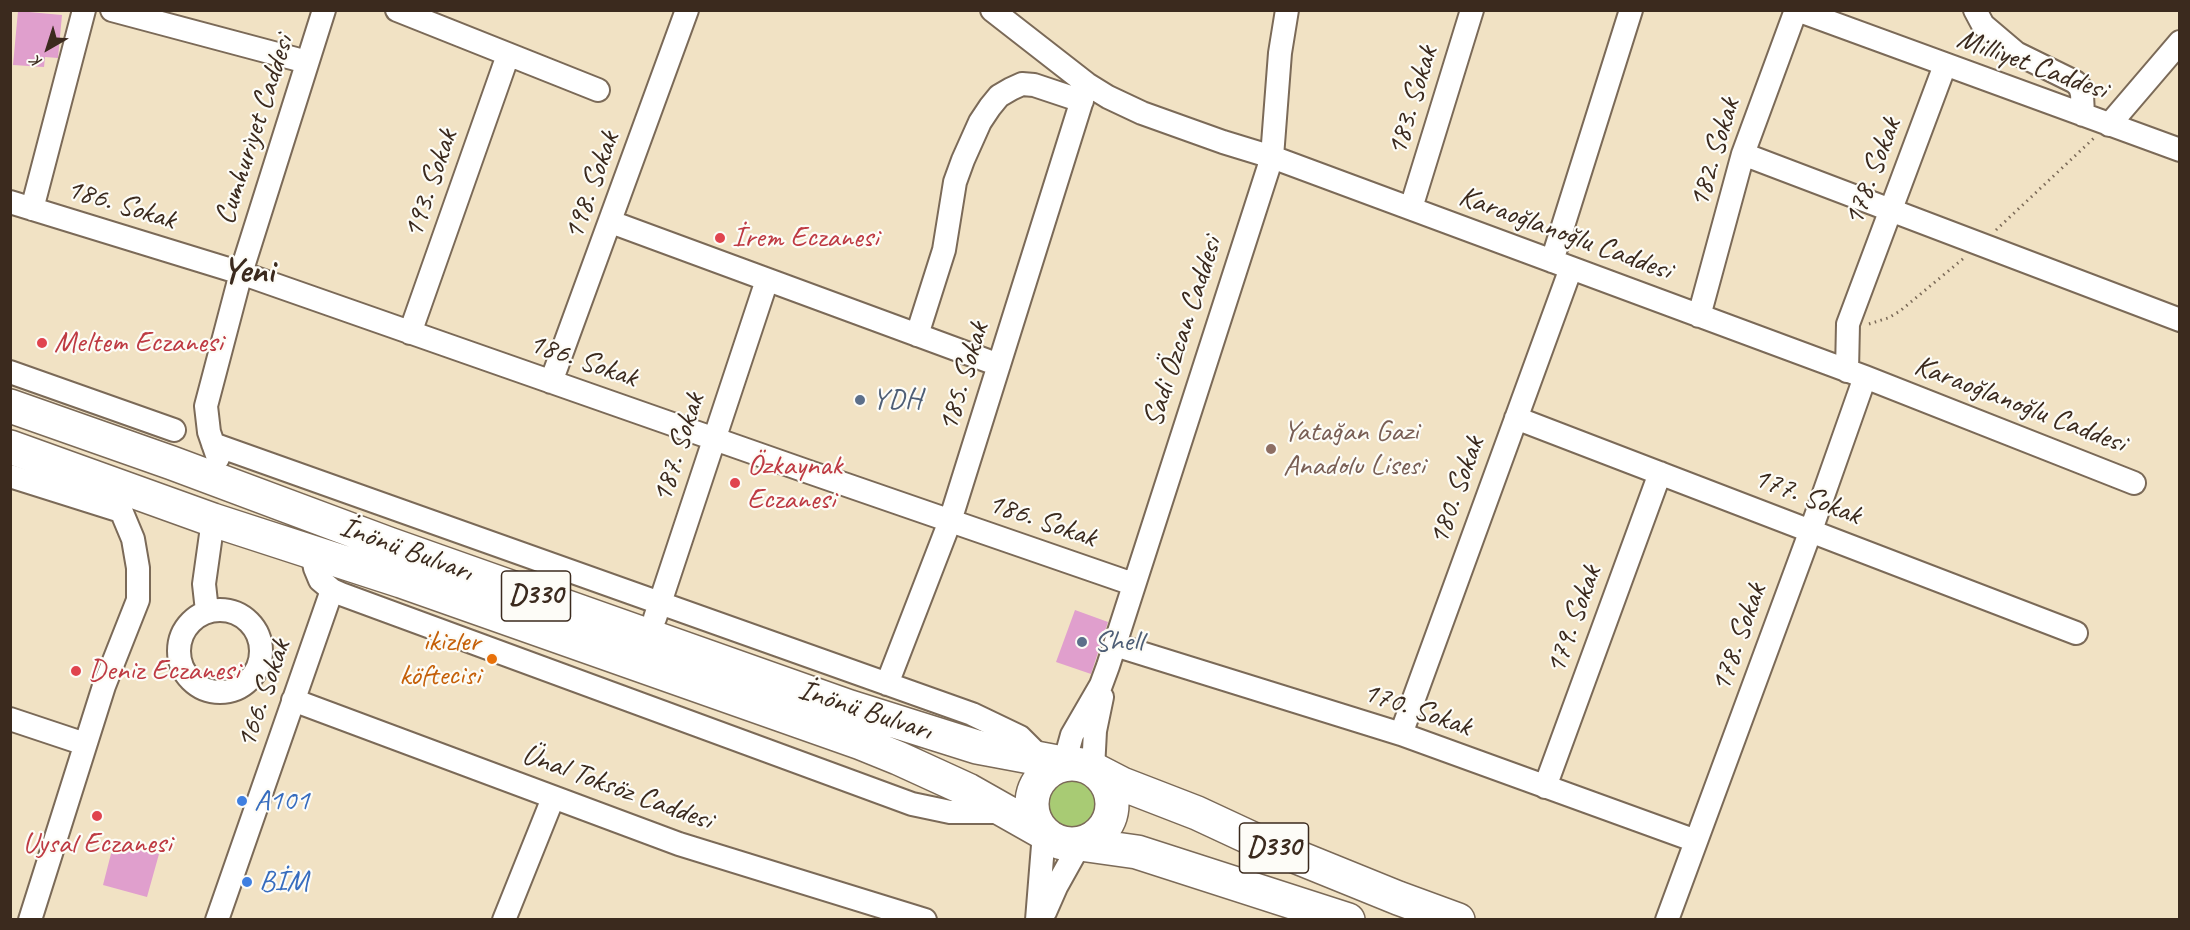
<!DOCTYPE html>
<html>
<head>
<meta charset="utf-8">
<style>
  body { margin:0 }
  #map { position:relative; width:2190px; height:930px; overflow:hidden; background:#f1e2c4; font-family:Caveat,sans-serif }
  canvas { display:block }
  .frame { position:absolute; inset:0; border:12px solid #3b2a1e; pointer-events:none }
  .north { position:absolute; left:18px; top:18px; width:60px; height:60px; -webkit-text-stroke:4px #fdfcf7; paint-order:stroke; rotate:219deg; font-size:16px; font-weight:700; line-height:24px; text-align:center; color:#3b2a1e }
  .north::after { content:''; display:block; margin:auto; width:21px; height:27px; background:#3b2a1e; clip-path:polygon(50% 0,100% 100%,50% 72%,0 100%) }
</style>
</head>
<body>
<div id="map">
<canvas width="2190" height="930"></canvas>
<div class="frame"></div>
<div class="north">K</div>
</div>
<script>
const ctx = document.querySelector('canvas').getContext('2d');
ctx.lineJoin = 'round';
function fill(path, color) {
  ctx.fillStyle = color;
  ctx.fill(path, 'evenodd');
}
function toPath(rows) {
  const path = new Path2D();
  for (const r of rows) {
    if (r.length === 3) {
      path.moveTo(r[0] + r[2], r[1]);
      path.arc(r[0], r[1], r[2], 0, 2 * Math.PI);
      continue;
    }
    path.moveTo(r[0], r[1]);
    for (let i = 2; i < r.length; i += 2) path.lineTo(r[i], r[i + 1]);
  }
  return path;
}
function stroke(path, color, width, dash) {
  ctx.strokeStyle = color;
  ctx.lineWidth = width;
  ctx.lineCap = dash ? 'butt' : 'round';
  ctx.setLineDash(dash || []);
  ctx.stroke(path);
}
function write(font, color, halo, rows, align = 'center') {
  ctx.font = font + ' Caveat,sans-serif';
  ctx.lineWidth = 4.5;
  ctx.setLineDash([]);
  ctx.textBaseline = 'middle';
  ctx.strokeStyle = halo;
  ctx.fillStyle = color;
  for (const [text, x, y, turn = 0] of rows) {
    ctx.save();
    ctx.translate(x, y);
    ctx.rotate((+turn || 0) * Math.PI / 180);
    ctx.textAlign = isNaN(turn) ? turn : align;
    if (halo) ctx.strokeText(text, 0, 0);
    ctx.fillText(text, 0, 0);
    ctx.restore();
  }
}
const green = toPath([
  [1072,804,24]
]);
const building = toPath([
  [18,11,62,15,58,58,45,57,44,67,13,65],
  [1075,610,1108,622,1091,674,1056,662],
  [114,842,159,854,147,897,103,885]
]);
const path = toPath([
  [1996,230,2094,138],
  [1869,324,1888,318,1900,311,1964,258]
]);
const minor = toPath([
  [112,10,307,62],
  [397,10,598,90],
  [992,10,1087,84,1108,97,1142,113,1223,142,1272,157,1865,377,2134,483],
  [1797,10,2180,150],
  [1975,10,1983,25,2016,53,2075,82,2080,87,2082,94,2083,115],
  [2109,125,2180,42],
  [1743,154,2180,320],
  [10,202,241,273,809,472,1133,584],
  [1411,208,1472,10],
  [32,209,84,10],
  [611,222,999,365],
  [1552,261,1631,10],
  [1699,316,1743,154,1796,10],
  [410,333,508,55],
  [917,335,944,250,955,182,963,160,980,122,990,107,999,96,1011,89,1022,84,1034,85,1082,101],
  [1847,371,1848,324,1945,65],
  [10,372,174,430],
  [551,382,687,10],
  [1516,418,2076,633],
  [213,444,972,714,1020,737,1043,760],
  [218,458,209,432,206,406,241,273,324,10],
  [10,476,121,511],
  [312,552,315,568,320,580,332,590,341,594,912,804,950,812,1005,812],
  [220,651,41],
  [207,611,204,584,213,520],
  [655,618,767,280],
  [1115,645,1401,734,1696,841],
  [887,684,950,521,1087,84],
  [293,700,679,844,925,920],
  [10,719,85,744],
  [1401,734,1571,268],
  [1068,764,1067,753,1072,735,1101,685,1108,666,1272,157,1280,53,1287,10],
  [1093,769,1095,731,1102,697],
  [1545,787,1660,473],
  [1045,912,1056,887,1080,844],
  [30,920,104,686,138,600,138,568,133,539,110,484],
  [217,920,332,590],
  [504,920,553,798],
  [1037,920,1044,833],
  [1667,920,1811,530,1865,377]
]);
const highway = toPath([
  [10,406,172,463,389,544,850,707,977,747,1068,764],
  [10,447,213,520,401,581,861,743,898,758,968,790,1044,833],
  [1072,804,40],
  [1093,769,1122,784,1197,813,1255,840,1398,898,1458,920],
  [1080,844,1137,852,1348,920]
]);
const markers = [
  [720,238,6,"#e0444e"],
  [42,343,6,"#e0444e"],
  [860,400,6,"#5c6f8a"],
  [1271,449,6,"#8d6e63"],
  [735,483,6,"#e0444e"],
  [1082,642,6,"#5c6f8a"],
  [492,659,6,"#e8710a"],
  [76,671,6,"#e0444e"],
  [242,801,6,"#3f7fe0"],
  [97,816,6,"#e0444e"],
  [247,882,6,"#3f7fe0"]
];
const shields = [
  [536,596,69],
  [1274,848,69]
];
const shieldNames = [
  ["D330",536,596],
  ["D330",1274,848]
];
const streetNames = [
  ["Milliyet Caddesi",2032,65,20],
  ["183. Sokak",1413,101,-73],
  ["Cumhuriyet Caddesi",255,130,-72],
  ["182. Sokak",1715,153,-73],
  ["178. Sokak",1873,172,-69],
  ["193. Sokak",431,184,-71],
  ["198. Sokak",592,186,-70],
  ["186. Sokak",121,205,17],
  ["Karaoğlanoğlu Caddesi",1565,234,20],
  ["Sadi Özcan Caddesi",1183,332,-72],
  ["186. Sokak",583,361,19],
  ["185. Sokak",964,377,-73],
  ["Karaoğlanoğlu Caddesi",2020,405,21],
  ["187. Sokak",679,448,-72],
  ["180. Sokak",1457,491,-70],
  ["177. Sokak",1807,497,21],
  ["186. Sokak",1042,521,19],
  ["İnönü Bulvarı",406,550,20],
  ["179. Sokak",1574,620,-70],
  ["178. Sokak",1739,638,-70],
  ["166. Sokak",264,694,-71],
  ["170. Sokak",1417,710,19],
  ["İnönü Bulvarı",865,711,18],
  ["Ünal Toksöz Caddesi",617,788,20]
];
const healthNames = [
  ["İrem Eczanesi",732,238],
  ["Meltem Eczanesi",54,343],
  ["Özkaynak",747,466],
  ["Eczanesi",747,500],
  ["Deniz Eczanesi",88,671],
  ["Uysal Eczanesi",97,844,"center"]
];
const serviceNames = [
  ["YDH",872,400],
  ["Shell",1094,642]
];
const educationNames = [
  ["Yatağan Gazi",1283,432],
  ["Anadolu Lisesi",1283,466]
];
const foodNames = [
  ["ikizler",480,642],
  ["köftecisi",480,676]
];
const shopNames = [
  ["A101",254,801],
  ["BİM",259,882]
];
const districtNames = [
  ["Yeni",248,273]
];
fill(green, '#a8cb74');
fill(building, '#e09fcd');
stroke(minor, '#7b6a58', 26);
stroke(highway, '#7b6a58', 36);
stroke(path, '#7b6a58', 3, [1.5, 4.5]);
stroke(minor, '#fff', 22);
stroke(highway, '#fff', 33);
for (const [x, y, r, color] of markers) {
  const dot = new Path2D();
  dot.arc(x, y, r, 0, 2 * Math.PI);
  ctx.fillStyle = color;
  ctx.fill(dot);
  stroke(dot, '#fdfcf7', 2);
}
for (const [x, y, w] of shields) {
  const box = new Path2D();
  box.roundRect(x - w / 2, y - 25, w, 50, 4.5);
  ctx.fillStyle = '#fdfcf7';
  ctx.fill(box);
  stroke(box, '#3b2a1e', 1.5);
}
write('bold 28px', '#3b2a1e', null, shieldNames);
write('30px', '#3b2a1e', '#fdfcf7', streetNames);
write('30px', '#be3a42', '#fdfcf7', healthNames, 'left');
write('30px', '#4e5e75', '#fdfcf7', serviceNames, 'left');
write('30px', '#785e54', '#fdfcf7', educationNames, 'left');
write('30px', '#c56008', '#fdfcf7', foodNames, 'right');
write('30px', '#366cbe', '#fdfcf7', shopNames, 'left');
write('bold 36px', '#3b2a1e', '#fdfcf7', districtNames);
</script>
</body>
</html>
